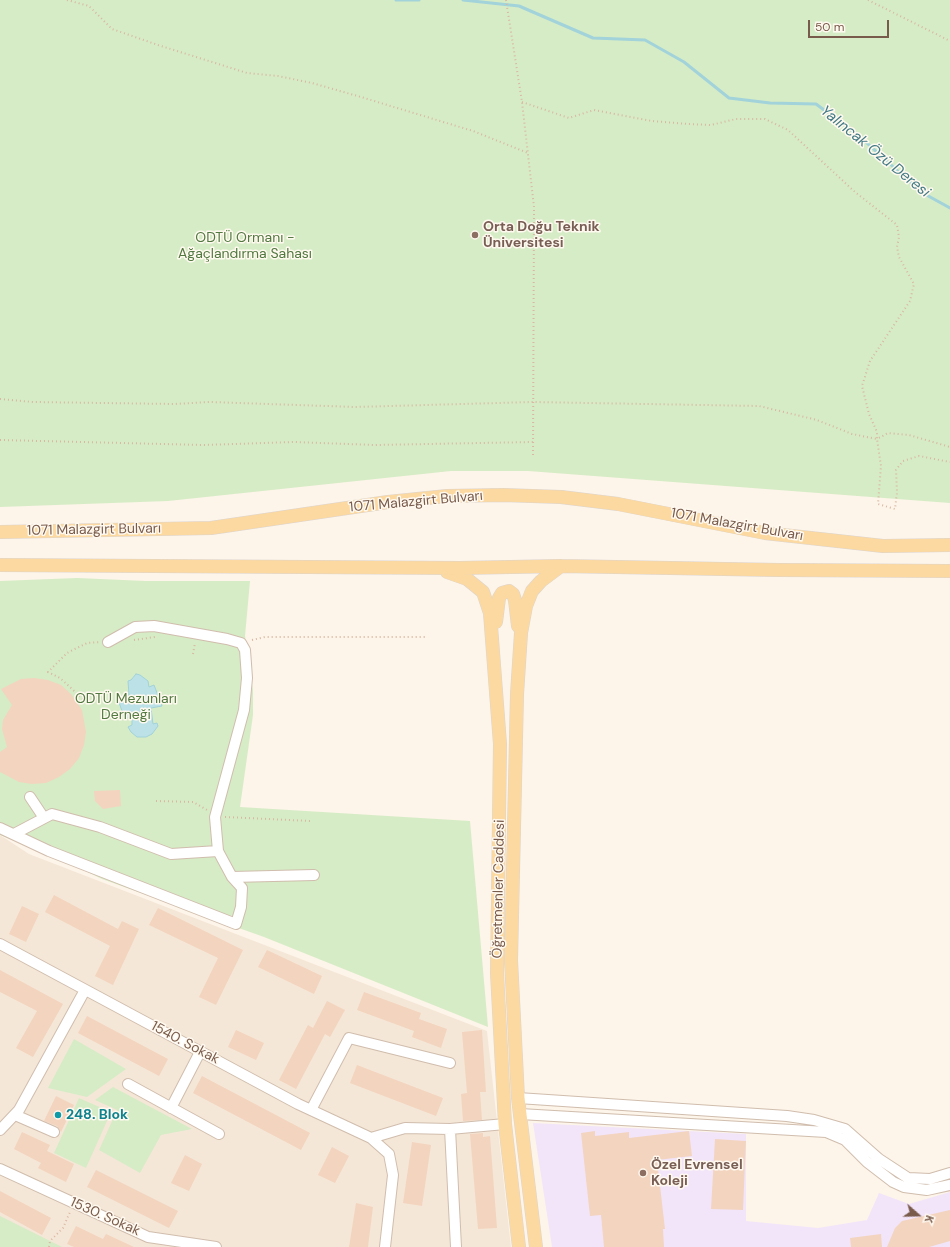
<!DOCTYPE html>
<html>
<head>
<meta charset="utf-8">
<style>
  body { margin:0 }
  #map { position:relative; width:950px; height:1247px; overflow:hidden; background:#fdf5e9; font-family:"DM Sans",sans-serif }
  canvas { display:block }
  .north { position:absolute; left:898px; top:1195px; width:40px; height:40px; -webkit-text-stroke:3px #fff9f0; paint-order:stroke; rotate:110deg; font-size:11px; font-weight:700; line-height:16px; text-align:center; color:#795b4b }
  .north::after { content:''; display:block; margin:auto; width:14px; height:18px; background:#795b4b; clip-path:polygon(50% 0,100% 100%,50% 72%,0 100%) }
  .scale { position:absolute; left:808px; top:20px; width:81px; height:18px; box-sizing:border-box; border:2px solid #795b4b; border-top:0; padding-left:5px; font-size:12px; line-height:14px; white-space:nowrap; color:#795b4b; -webkit-text-stroke:3px #fff9f0; paint-order:stroke }
</style>
</head>
<body>
<div id="map">
<canvas width="950" height="1247"></canvas>
<div class="north">K</div>
<div class="scale">50 m</div>
</div>
<script>
const ctx = document.querySelector('canvas').getContext('2d');
ctx.lineJoin = 'round';
function fill(path, color) {
  ctx.fillStyle = color;
  ctx.fill(path, 'evenodd');
}
function toPath(rows) {
  const path = new Path2D();
  for (const r of rows) {
    path.moveTo(r[0], r[1]);
    for (let i = 2; i < r.length; i += 2) path.lineTo(r[i], r[i + 1]);
  }
  return path;
}
function stroke(path, color, width, dash) {
  ctx.strokeStyle = color;
  ctx.lineWidth = width;
  ctx.lineCap = dash ? 'butt' : 'round';
  ctx.setLineDash(dash || []);
  ctx.stroke(path);
}
function write(font, color, halo, rows, align = 'center') {
  ctx.font = font + ' "DM Sans",sans-serif';
  ctx.lineWidth = 3;
  ctx.setLineDash([]);
  ctx.textBaseline = 'middle';
  ctx.strokeStyle = halo;
  ctx.fillStyle = color;
  for (const [text, x, y, turn = 0] of rows) {
    ctx.save();
    ctx.translate(x, y);
    ctx.rotate((+turn || 0) * Math.PI / 180);
    ctx.textAlign = isNaN(turn) ? turn : align;
    if (halo) ctx.strokeText(text, 0, 0);
    ctx.fillText(text, 0, 0);
    ctx.restore();
  }
}
const residential = toPath([
  [0,835,29,854,487,1031,511,1247,0,1247]
]);
const education = toPath([
  [533,1123,746,1134,746,1221,818,1228,867,1220,879,1193,909,1204,950,1192,950,1247,552,1247]
]);
const green = toPath([
  [0,0,950,0,950,503,528,471,451,471,168,501,0,507],
  [77,578,146,581,250,581,245,636,253,690,253,715,240,807,470,821,488,1027,264,937,102,879,52,855,0,835,0,581],
  [74,1039,126,1069,87,1097,48,1088],
  [113,1087,192,1129,161,1135,140,1173,99,1150,117,1110,95,1100],
  [79,1098,111,1112,86,1168,54,1153],
  [0,1216,62,1247,0,1247]
]);
const water = toPath([
  [136,674,140,675,148,681,149,687,154,685,162,706,151,708,153,724,157,723,158,726,152,734,146,737,137,737,131,732,128,727,132,725,132,716,125,719,118,700,129,695,128,681,131,680,136,674]
]);
const stream = toPath([
  [396,0,419,0],
  [463,0,519,6,593,38,645,40,684,62,729,98,770,103,816,104,858,135,921,192,950,208]
]);
const building = toPath([
  [34,678,48,680,61,685,71,694,82,710,86,732,84,745,79,758,70,769,59,777,46,783,32,784,19,782,0,772,0,752,7,747,2,729,3,720,12,705,1,689,21,679],
  [120,790,121,806,103,809,95,801,94,791],
  [54,895,118,929,122,921,139,929,113,985,95,976,110,946,45,912],
  [22,906,39,914,26,942,9,934],
  [158,908,243,950,216,1005,199,997,218,958,149,925],
  [267,950,322,976,314,994,258,967],
  [0,970,63,1004,33,1057,16,1048,37,1011,0,992],
  [364,992,421,1013,419,1019,447,1029,441,1048,412,1037,414,1031,357,1010],
  [327,1001,345,1010,330,1037,325,1034,296,1089,279,1080,308,1025,313,1028],
  [87,1016,168,1059,159,1076,78,1033],
  [236,1030,264,1043,256,1060,228,1047],
  [482,1030,486,1092,480,1092,482,1120,463,1121,461,1094,467,1093,462,1032],
  [357,1065,443,1098,436,1116,350,1083],
  [202,1076,310,1133,301,1150,193,1093],
  [56,1096,74,1105,61,1132,57,1126,44,1121],
  [595,1131,595,1136,629,1132,629,1138,689,1131,692,1156,657,1160,665,1229,663,1229,664,1247,604,1247,601,1215,590,1216,581,1133],
  [22,1132,50,1145,47,1151,74,1164,66,1182,38,1168,41,1163,14,1149],
  [483,1133,483,1137,490,1136,497,1228,478,1229,470,1134],
  [715,1139,746,1141,743,1210,711,1209],
  [412,1142,431,1145,422,1206,403,1203],
  [332,1147,349,1156,335,1183,318,1175],
  [185,1155,202,1164,189,1191,171,1183],
  [96,1170,178,1211,169,1228,87,1187],
  [0,1191,51,1218,42,1235,0,1212],
  [356,1203,373,1207,368,1247,349,1247],
  [950,1210,950,1241,929,1247,887,1247,895,1228,902,1221],
  [76,1226,103,1239,106,1234,134,1247,74,1247,67,1244],
  [881,1234,882,1247,851,1247,850,1238]
]);
const path = toPath([
  [67,0,89,6,112,29,158,45,247,73,278,76,312,83,361,97,473,131,528,153],
  [506,0,522,102,534,207,533,457],
  [868,0,950,41],
  [522,102,569,118,594,110,652,121,688,124,711,125,736,119,765,119,788,130,855,192,897,225,899,237,897,247,899,257,914,284,910,301,870,361,862,386,869,414,877,432,877,439,888,433,909,435,950,447],
  [0,399,33,402,174,404,210,402,355,407,533,402,759,406,817,420,852,434,877,439,881,466,878,504,895,509,897,492,896,470,903,461,919,456,950,462],
  [0,440,204,445,294,442,375,445,533,442],
  [134,640,155,637],
  [252,640,265,637,427,637],
  [193,654,195,643],
  [83,699,60,678,48,672,67,653,87,643,100,642],
  [156,801,193,802,207,810],
  [225,817,311,821],
  [49,1247,50,1241,63,1228,70,1212]
]);
const minor = toPath([
  [30,797,44,818],
  [0,828,49,851,236,924,241,907,242,888,232,877,218,851,215,817,244,710,247,678,245,650,241,643,227,639,154,626,135,627,108,642],
  [14,834,52,814,100,827,171,854,218,851],
  [232,877,314,875],
  [0,944,298,1104,371,1138,389,1154,393,1175,385,1247],
  [128,1084,219,1134],
  [518,1098,787,1116,814,1120,845,1129,879,1159,908,1178,930,1179,950,1173],
  [171,1108,200,1052],
  [311,1110,349,1038,450,1063],
  [520,1114,826,1132,845,1140,867,1162,893,1182,904,1187,927,1190,950,1185],
  [15,1115,54,1132],
  [450,1129,456,1247],
  [0,1130,19,1110,85,990],
  [371,1138,405,1128,450,1129,505,1124],
  [0,1169,148,1237,216,1247]
]);
const major = toPath([
  [0,532,211,528,388,502,447,496,503,495,561,497,618,504,765,533,883,546,950,545],
  [0,565,460,568,561,566,779,570,950,571],
  [447,572,467,579,483,592,490,613,500,744,497,973,505,1124,519,1247],
  [496,622,499,598,502,593,509,591,513,594,515,600,518,626],
  [536,1247,518,1098,511,960,517,694,521,633,526,606,532,591,541,581,561,566]
]);
const markers = [
  [475,235,4,"#8d6e63"],
  [58,1115,4,"#0f9aa8"],
  [643,1173,4,"#8d6e63"]
];
const educationNames = [
  ["Orta Doğu Teknik",483,227],
  ["Üniversitesi",483,243],
  ["Özel Evrensel",651,1165],
  ["Koleji",651,1181]
];
const parkNames = [
  ["ODTÜ Ormanı -",245,238],
  ["Ağaçlandırma Sahası",245,254],
  ["ODTÜ Mezunları",126,699],
  ["Derneği",126,715]
];
const streetNames = [
  ["1071 Malazgirt Bulvarı",416,502,-5],
  ["1071 Malazgirt Bulvarı",737,525,10],
  ["1071 Malazgirt Bulvarı",94,530,-1],
  ["Öğretmenler Caddesi",499,889,-89],
  ["1540. Sokak",185,1043,28],
  ["1530. Sokak",105,1217,24]
];
const cultureNames = [
  ["248. Blok",66,1115]
];
const waterNames = [
  ["Yalıncak Özü Deresi",875,152,39]
];
fill(residential, '#f5e7d7');
fill(education, '#f2e5fa');
fill(green, '#d6ecc6');
fill(water, '#bce2e8');
stroke(water, '#a2d2da', 1);
stroke(stream, '#a2d2da', 3);
fill(building, '#f3d4bf');
stroke(minor, '#d0bdad', 12);
stroke(major, '#dcd4d0', 14);
stroke(path, '#d9b7a2', 2, [1, 3]);
stroke(minor, '#fff', 10);
stroke(major, '#fcd9a0', 13);
for (const [x, y, r, color] of markers) {
  const dot = new Path2D();
  dot.arc(x, y, r, 0, 2 * Math.PI);
  ctx.fillStyle = color;
  ctx.fill(dot);
  stroke(dot, '#fff9f0', 1.5);
}
write('bold 14px', '#785e54', '#fff9f0', educationNames, 'left');
write('14px', '#517940', '#fff9f0', parkNames);
write('14px', '#795b4b', '#fff9f0', streetNames);
write('bold 14px', '#0d838f', '#fff9f0', cultureNames, 'left');
write('italic 15px', '#417a85', '#fff9f0', waterNames);
</script>
</body>
</html>
